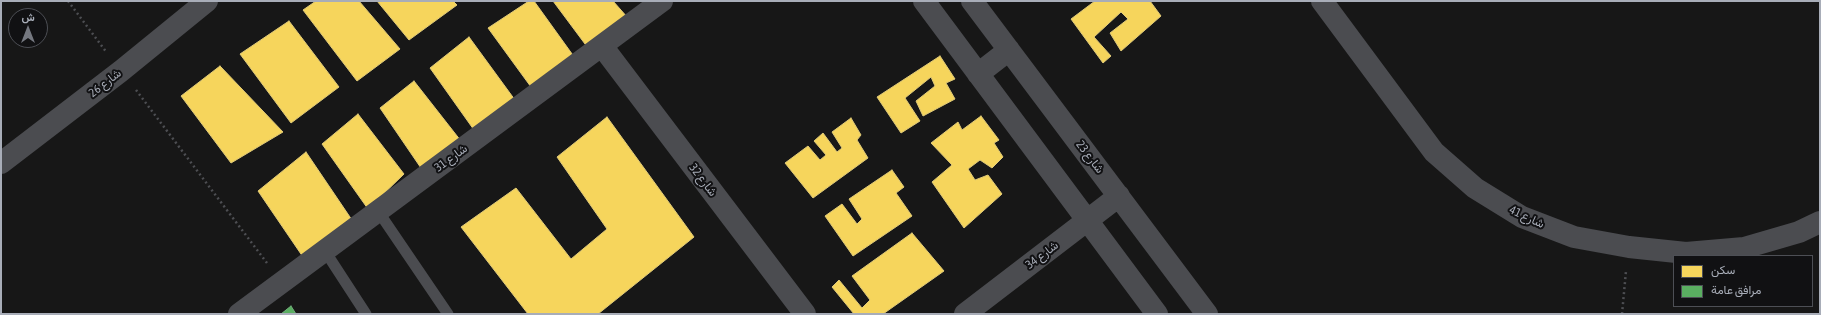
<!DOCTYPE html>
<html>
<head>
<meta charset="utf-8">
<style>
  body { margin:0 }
  #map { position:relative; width:1821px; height:315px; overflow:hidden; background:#171717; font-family:"Asap Condensed",Vazirmatn,sans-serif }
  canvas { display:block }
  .frame { position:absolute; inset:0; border:2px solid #a8adb8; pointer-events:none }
  .legend { position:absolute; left:1673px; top:255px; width:140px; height:52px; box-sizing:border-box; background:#111113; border:1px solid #4d4f55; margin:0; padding:5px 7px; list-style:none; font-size:12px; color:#a8adb8 }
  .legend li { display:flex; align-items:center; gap:8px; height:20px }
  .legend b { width:20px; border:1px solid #4d4f55 }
  .north { position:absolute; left:8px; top:8px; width:40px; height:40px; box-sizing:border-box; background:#111113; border:1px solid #4d4f55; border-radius:50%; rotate:0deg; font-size:11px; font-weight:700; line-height:16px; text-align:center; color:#a8adb8 }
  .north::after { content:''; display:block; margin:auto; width:14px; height:18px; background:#757880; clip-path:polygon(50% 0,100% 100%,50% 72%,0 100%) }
</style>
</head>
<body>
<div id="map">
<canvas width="1821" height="315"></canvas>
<div class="frame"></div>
<ul class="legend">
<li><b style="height:11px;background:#f6d55c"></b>سكن</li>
<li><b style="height:11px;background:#5aae61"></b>مرافق عامة</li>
</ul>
<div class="north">ش</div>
</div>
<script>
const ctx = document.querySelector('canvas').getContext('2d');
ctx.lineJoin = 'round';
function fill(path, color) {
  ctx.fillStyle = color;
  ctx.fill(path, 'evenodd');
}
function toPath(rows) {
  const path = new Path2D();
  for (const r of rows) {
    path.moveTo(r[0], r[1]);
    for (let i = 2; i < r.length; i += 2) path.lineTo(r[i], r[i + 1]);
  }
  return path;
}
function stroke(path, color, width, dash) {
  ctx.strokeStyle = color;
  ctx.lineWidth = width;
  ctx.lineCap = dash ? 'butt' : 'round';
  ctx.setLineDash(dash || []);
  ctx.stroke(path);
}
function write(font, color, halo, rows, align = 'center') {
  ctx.font = font + ' "Asap Condensed",Vazirmatn,sans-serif';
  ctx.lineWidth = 4;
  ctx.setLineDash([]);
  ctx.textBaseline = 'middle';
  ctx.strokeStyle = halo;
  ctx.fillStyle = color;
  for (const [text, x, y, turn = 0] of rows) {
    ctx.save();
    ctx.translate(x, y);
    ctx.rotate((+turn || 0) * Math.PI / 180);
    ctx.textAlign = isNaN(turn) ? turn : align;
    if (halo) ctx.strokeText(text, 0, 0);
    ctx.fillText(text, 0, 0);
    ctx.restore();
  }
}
const homes = toPath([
  [316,1,359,1,400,49,357,81,303,10,316,1],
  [377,1,453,1,457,5,409,40,377,1],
  [529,1,534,1,575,58,531,87,488,28,529,1],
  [553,1,613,1,628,18,588,48,553,1],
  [1095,1,1150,1,1161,16,1121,51,1110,33,1128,19,1121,12,1094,37,1111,56,1103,63,1071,19,1095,1],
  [289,21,339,87,291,123,240,54,289,21],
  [469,37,515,100,474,130,430,68,469,37],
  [940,56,955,79,946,83,955,99,923,116,916,101,935,86,931,77,905,98,920,121,901,133,877,97,940,56],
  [220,66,283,132,231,163,181,96,220,66],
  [414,81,461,141,423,171,380,108,414,81],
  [358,114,404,174,368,209,322,144,358,114],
  [981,116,999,140,994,143,1003,157,992,168,980,160,968,169,975,180,988,175,1002,194,964,228,932,182,952,165,931,143,958,122,962,130,981,116],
  [607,117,694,237,598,314,528,314,461,227,516,188,571,259,607,229,557,157,607,117],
  [851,118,861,135,857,140,868,158,813,198,785,163,808,146,820,160,826,155,814,141,823,133,837,152,842,148,832,132,851,118],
  [306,152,354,223,303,257,258,191,306,152],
  [892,170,904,187,896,193,912,216,853,256,825,216,842,204,857,224,862,219,849,199,892,170],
  [912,233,944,271,883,314,854,314,832,287,839,280,862,308,870,300,852,276,912,233]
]);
const public = toPath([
  [291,306,296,314,281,314,291,306]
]);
const path = toPath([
  [68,1,107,53],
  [136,90,267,263],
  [1622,314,1626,271]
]);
const lane = toPath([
  [378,211,448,314],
  [325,251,366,314]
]);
const street = toPath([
  [924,1,1157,314],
  [972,1,1207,314],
  [1322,1,1434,152,1475,188,1522,217,1574,237,1629,247,1686,253,1744,248,1799,232,1820,222],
  [602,46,805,314],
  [978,74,1009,50],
  [1,163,121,71,207,1],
  [239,314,662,1],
  [965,314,1119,196]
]);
const streetNames = [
  ["شارع 26",105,83,-38],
  ["شارع 23",1090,157,53],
  ["شارع 31",451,158,-36],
  ["شارع 32",703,180,53],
  ["شارع 41",1527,217,25],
  ["شارع 34",1042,255,-37]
];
fill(homes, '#f6d55c');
stroke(homes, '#dfc978', 1);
fill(public, '#5aae61');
stroke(public, '#71ae7b', 1);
stroke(path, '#4d4e52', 2.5, [2, 3]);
stroke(lane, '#4b4c50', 11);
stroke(street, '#4b4c50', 22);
write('12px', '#a8adb8', '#111113', streetNames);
</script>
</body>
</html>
